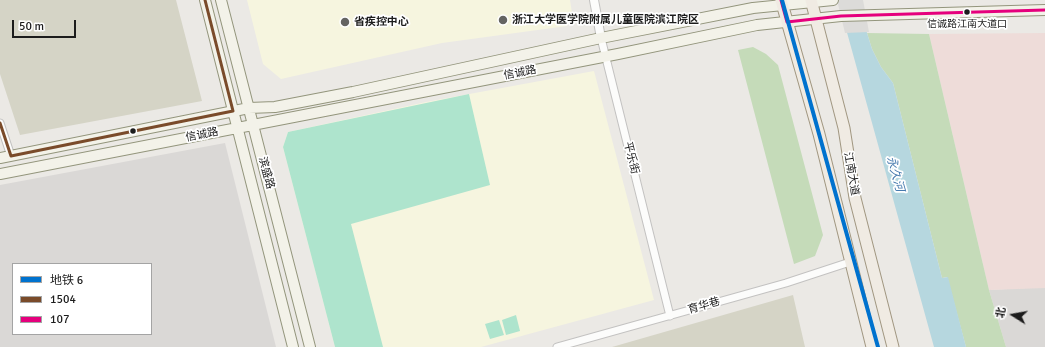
<!DOCTYPE html>
<html>
<head>
<meta charset="utf-8">
<style>
  body { margin:0 }
  #map { position:relative; width:1045px; height:347px; overflow:hidden; background:#ebe9e5; font-family:Signika,"Noto Sans SC",sans-serif }
  canvas { display:block }
  .legend { position:absolute; left:12px; top:263px; width:140px; height:72px; box-sizing:border-box; background:#fff; border:1px solid #a4a4a4; margin:0; padding:5px 7px; list-style:none; font-size:12px; color:#1c1c1c }
  .legend li { display:flex; align-items:center; gap:8px; height:20px }
  .legend b { width:20px; border:1px solid #a4a4a4 }
  .north { position:absolute; left:993px; top:295px; width:40px; height:40px; -webkit-text-stroke:3px #fff; paint-order:stroke; rotate:281deg; font-size:11px; font-weight:700; line-height:16px; text-align:center; color:#1c1c1c }
  .north::after { content:''; display:block; margin:auto; width:14px; height:18px; background:#1c1c1c; clip-path:polygon(50% 0,100% 100%,50% 72%,0 100%) }
  .scale { position:absolute; left:12px; top:20px; width:64px; height:18px; box-sizing:border-box; border:2px solid #1c1c1c; border-top:0; padding-left:5px; font-size:12px; line-height:14px; white-space:nowrap; color:#1c1c1c; -webkit-text-stroke:3px #fff; paint-order:stroke }
</style>
</head>
<body>
<div id="map">
<canvas width="1045" height="347"></canvas>
<ul class="legend">
<li><b style="height:5px;background:#0072ce"></b>地铁 6</li>
<li><b style="height:5px;background:#7a4b2a"></b>1504</li>
<li><b style="height:5px;background:#e5007d"></b>107</li>
</ul>
<div class="north">北</div>
<div class="scale">50 m</div>
</div>
<script>
const ctx = document.querySelector('canvas').getContext('2d');
ctx.lineJoin = 'round';
function fill(path, color) {
  ctx.fillStyle = color;
  ctx.fill(path, 'evenodd');
}
function toPath(rows) {
  const path = new Path2D();
  for (const r of rows) {
    path.moveTo(r[0], r[1]);
    for (let i = 2; i < r.length; i += 2) path.lineTo(r[i], r[i + 1]);
  }
  return path;
}
function stroke(path, color, width, dash) {
  ctx.strokeStyle = color;
  ctx.lineWidth = width;
  ctx.lineCap = dash ? 'butt' : 'round';
  ctx.setLineDash(dash || []);
  ctx.stroke(path);
}
function write(font, color, halo, rows, align = 'center') {
  ctx.font = font + ' Signika,"Noto Sans SC",sans-serif';
  ctx.lineWidth = 3.5;
  ctx.setLineDash([]);
  ctx.textBaseline = 'middle';
  ctx.strokeStyle = halo;
  ctx.fillStyle = color;
  for (const [text, x, y, turn = 0] of rows) {
    ctx.save();
    ctx.translate(x, y);
    ctx.rotate((+turn || 0) * Math.PI / 180);
    ctx.textAlign = isNaN(turn) ? turn : align;
    if (halo) ctx.strokeText(text, 0, 0);
    ctx.fillText(text, 0, 0);
    ctx.restore();
  }
}
const residential = toPath([
  [225,143,276,347,0,347,0,185],
  [13,264,151,264,151,334,13,334],
  [1045,287,1045,347,1006,347,989,290]
]);
const commercial = toPath([
  [1045,33,1045,288,989,290,929,34]
]);
const education = toPath([
  [247,0,570,0,572,13,567,26,442,43,281,79,263,64],
  [594,71,654,300,481,347,335,347,283,147,288,132,426,102]
]);
const construction = toPath([
  [0,0,176,0,202,101,20,135,0,74],
  [793,295,805,347,612,347]
]);
const forest = toPath([
  [867,33,929,34,989,290,1006,347,966,347,947,277,942,278,893,83,881,67,872,49],
  [753,47,766,54,778,65,823,235,815,256,794,264,738,50]
]);
const pitch = toPath([
  [469,94,490,185,351,224,383,347,335,347,283,147,288,132],
  [516,315,520,331,506,335,502,320],
  [499,320,504,335,490,339,485,324]
]);
const water = toPath([
  [838,0,861,0,867,33,872,49,881,67,893,83,942,278,948,277,966,347,934,347]
]);
const pier = toPath([
  [837,0,863,0,869,32,845,33]
]);
const minor = toPath([
  [601,38,670,316],
  [0,123,11,156],
  [557,347,786,283,850,262]
]);
const tertiary = toPath([
  [594,0,601,38]
]);
const secondary = toPath([
  [205,0,293,347],
  [221,0,310,347],
  [0,158,249,108,275,107,353,92,601,38,753,8,833,0],
  [0,174,618,54,757,25,841,16,1045,10]
]);
const primary = toPath([
  [781,0,819,134,872,347],
  [811,0,844,128,855,198,893,347]
]);
const bus1 = toPath([
  [0,123,11,156,233,111,205,0]
]);
const bus2 = toPath([
  [781,0,787,22,841,16,1045,10]
]);
const metro1 = toPath([
  [782,0,878,347]
]);
const markers = [
  [967,12,3.5,"#1c1c1c"],
  [503,20,5,"#646462"],
  [345,22,5,"#646462"],
  [133,131,3.5,"#1c1c1c"]
];
const busNames = [
  ["信诚路江南大道口",967,24]
];
const poiNames = [
  ["浙江大学医学院附属儿童医院滨江院区",512,20],
  ["省疾控中心",354,22]
];
const streetNames = [
  ["信诚路",520,73,-11],
  ["信诚路",202,135,-11],
  ["平乐街",631,158,76],
  ["滨盛路",266,173,75],
  ["江南大道",851,174,80],
  ["育华巷",704,306,-16]
];
const waterNames = [
  ["永久河",895,174,74]
];
fill(residential, '#dad8d6');
fill(commercial, '#eedcd9');
fill(education, '#f6f5df');
fill(construction, '#d5d4c6');
fill(forest, '#c5dbb9');
fill(pitch, '#aee4cd');
fill(water, '#b6d7df');
fill(pier, '#dcdbd9');
stroke(minor, '#c3c2c1', 9);
stroke(tertiary, '#c3c2c1', 10);
stroke(secondary, '#93957c', 12);
stroke(primary, '#a19781', 13);
stroke(minor, '#fcfcfb', 7);
stroke(tertiary, '#fcfcfb', 8);
stroke(secondary, '#f3f2e9', 10);
stroke(primary, '#f0ebe3', 11);
stroke(bus1, '#7a4b2a', 3);
stroke(bus2, '#e5007d', 3);
stroke(metro1, '#0072ce', 4);
for (const [x, y, r, color] of markers) {
  const dot = new Path2D();
  dot.arc(x, y, r, 0, 2 * Math.PI);
  ctx.fillStyle = color;
  ctx.fill(dot);
  stroke(dot, '#fff', 1.5);
}
write('10px', '#1c1c1c', '#fff', busNames);
write('bold 11px', '#1c1c1c', '#fff', poiNames, 'left');
write('11px', '#1c1c1c', '#fff', streetNames);
write('italic 12px', '#477aae', '#fff', waterNames);
</script>
</body>
</html>
